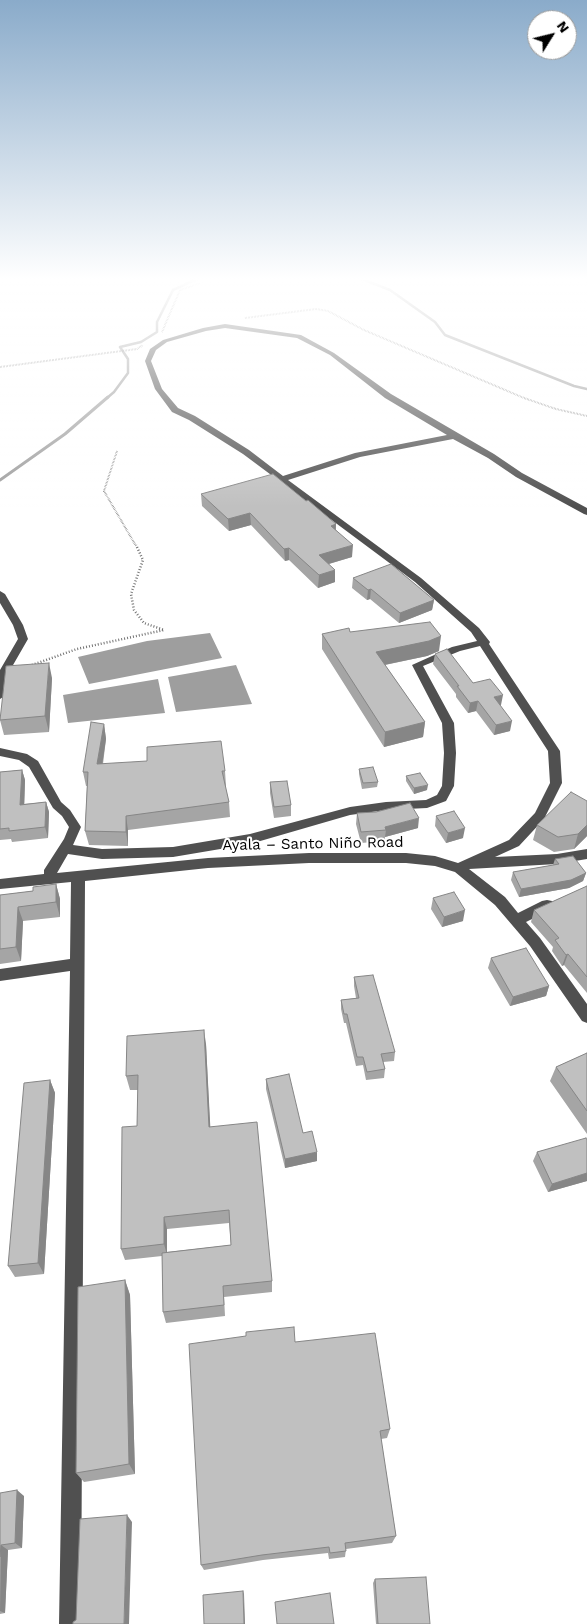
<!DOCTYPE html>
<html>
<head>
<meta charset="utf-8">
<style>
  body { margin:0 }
  #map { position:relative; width:587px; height:1624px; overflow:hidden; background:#fff; font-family:"Work Sans",sans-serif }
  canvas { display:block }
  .north { position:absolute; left:527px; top:10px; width:50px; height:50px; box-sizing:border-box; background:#fff; border:1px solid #999; border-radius:50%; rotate:54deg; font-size:14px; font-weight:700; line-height:20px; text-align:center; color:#000 }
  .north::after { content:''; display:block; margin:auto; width:18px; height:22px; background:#000; clip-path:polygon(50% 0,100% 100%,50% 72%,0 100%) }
</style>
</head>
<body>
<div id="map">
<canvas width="587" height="1624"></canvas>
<div class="north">N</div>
</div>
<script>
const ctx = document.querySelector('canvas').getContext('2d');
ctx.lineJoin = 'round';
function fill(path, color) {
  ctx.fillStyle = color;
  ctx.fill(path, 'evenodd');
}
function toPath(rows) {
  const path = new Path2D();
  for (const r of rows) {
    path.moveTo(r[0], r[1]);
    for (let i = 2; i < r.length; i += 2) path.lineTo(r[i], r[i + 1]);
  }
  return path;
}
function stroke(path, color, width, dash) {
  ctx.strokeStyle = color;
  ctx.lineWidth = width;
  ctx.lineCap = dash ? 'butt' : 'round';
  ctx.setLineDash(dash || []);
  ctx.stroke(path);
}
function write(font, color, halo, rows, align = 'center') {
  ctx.font = font + ' "Work Sans",sans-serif';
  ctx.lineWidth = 4;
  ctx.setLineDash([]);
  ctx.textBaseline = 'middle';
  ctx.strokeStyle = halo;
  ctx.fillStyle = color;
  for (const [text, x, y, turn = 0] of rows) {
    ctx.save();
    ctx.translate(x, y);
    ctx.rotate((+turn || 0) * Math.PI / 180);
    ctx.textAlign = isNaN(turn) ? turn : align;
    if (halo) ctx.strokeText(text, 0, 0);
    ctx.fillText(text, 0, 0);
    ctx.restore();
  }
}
const water = toPath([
  [210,633,222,658,89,684,78,657,147,641],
  [236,665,252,704,176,712,168,677],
  [158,679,165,713,68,723,63,695]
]);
const streamFar1 = toPath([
  [362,279,390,290,435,322,445,335,574,386,587,389],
  [107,398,114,392,128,373,128,359,120,347,141,342,157,332,157,322,173,290,197,279]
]);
const stream = toPath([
  [0,480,65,434,108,397]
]);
const pathFar1 = toPath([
  [245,318,316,309,328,311,364,330,524,398,556,409,587,416],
  [162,332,180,290,200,283],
  [0,367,137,349,143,345],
  [117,451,104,491,136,546]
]);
const path = toPath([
  [32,665,77,649,164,630,144,623,134,610,131,594,143,560,136,545]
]);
const minor = toPath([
  [225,324,301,335,334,353,391,394,494,454,522,473,587,508,587,515,584,514,516,477,488,458,453,439,360,457,288,480,421,578,479,628,490,642,489,644,560,751,562,783,544,819,519,846,495,857,557,854,587,849,587,859,557,864,469,869,505,897,518,913,542,901,547,900,552,901,554,905,552,909,526,922,540,938,587,1004,587,1023,582,1021,530,946,495,905,455,872,435,866,406,863,309,863,208,868,85,881,81,1624,59,1624,70,971,0,981,0,969,70,959,71,882,0,889,0,879,44,874,44,870,64,839,69,827,62,816,53,808,29,767,19,760,0,756,0,748,27,754,38,761,61,802,70,810,81,827,73,845,102,849,173,847,250,834,350,807,386,802,426,800,437,795,442,786,444,753,442,723,412,665,452,647,477,641,471,632,415,582,243,454,189,420,172,412,155,389,145,361,150,349,163,340,203,328,225,324],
  [225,328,297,338,330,355,385,398,447,435,355,453,283,476,249,450,195,416,178,408,162,389,151,361,156,350,167,342,206,331,225,328],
  [480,646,548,751,550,783,535,813,509,840,458,863,435,856,406,853,309,853,208,858,57,873,68,854,102,859,173,857,250,844,350,815,386,810,427,808,446,801,454,786,456,753,454,723,423,666,460,651,480,646],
  [0,591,5,594,23,625,28,639,9,672,6,695,0,699,0,670,18,639,13,625,0,603,0,591]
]);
const wall = toPath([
  [201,494,336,524,336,530,352,557,329,564,335,582,318,588,289,560,285,561,251,525,229,531,202,506],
  [353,578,434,600,432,610,399,623,370,599,367,600,352,588],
  [350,632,439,651,427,656,385,665,425,722,423,737,384,747,322,649,322,634],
  [435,654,473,683,501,705,500,706,510,731,494,735,476,711,468,713,456,697,456,694,433,664],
  [52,678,49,732,4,735,0,720],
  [104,724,106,739,103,764,225,771,226,786,225,786,229,802,230,817,128,830,128,846,89,845,85,831,87,786,86,786,83,772],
  [359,769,378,782,377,787,362,789,359,774],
  [22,770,25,780,24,804,46,802,49,812,48,838,12,842,11,839,0,840,0,772],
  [406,776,427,790,414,794,406,781],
  [270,782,291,805,291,816,274,818,270,793],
  [357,813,418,828,385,837,385,841,361,843,356,824],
  [436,816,463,838,446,843,435,826],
  [537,825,587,836,574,849,554,852,533,840],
  [555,859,586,873,583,881,569,888,519,897,511,880,513,872,553,865],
  [56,884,60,899,60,917,23,921,21,961,0,964,0,895,33,891],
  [587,886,587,993,564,965,562,966,552,951,553,947,531,922,534,910],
  [433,898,463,921,442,927,431,909],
  [491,958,549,986,546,996,510,1006,488,968],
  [354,977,395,1052,394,1061,383,1062,385,1069,384,1078,366,1080,363,1065,356,1066,346,1023,344,1023,341,1009,341,1000,356,998,354,986],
  [206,1044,210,1127,272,1281,272,1292,224,1297,225,1316,166,1323,163,1312,162,1256,125,1260,121,1249,137,1126,138,1090,130,1090,126,1076],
  [229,1223,231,1245,167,1252,167,1229],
  [587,1053,587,1134,550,1081,556,1067],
  [266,1079,303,1133,317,1161,285,1168,266,1089],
  [50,1080,55,1093,44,1274,15,1277,8,1266],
  [587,1140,587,1181,548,1192,533,1161,537,1152],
  [125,1280,130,1295,135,1474,84,1482,76,1473],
  [295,1342,390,1429,387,1438,381,1439,396,1536,392,1543,346,1549,345,1557,329,1559,328,1553,263,1560,204,1570,201,1565],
  [0,1493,24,1496,22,1548,8,1550,5,1613,0,1614],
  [375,1579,430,1624,376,1624,373,1583]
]);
const shadedWall = toPath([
  [250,513,251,525,229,531,228,519],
  [336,524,335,537,331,526],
  [353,545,352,557,318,567,319,555],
  [289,548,289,560,285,561,284,549],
  [335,570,335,582,318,588,319,575],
  [371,589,370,599,367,600,368,590],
  [434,600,432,610,399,623,400,613],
  [441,636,439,651,427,656,374,667,376,652],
  [49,663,52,678,49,732,45,716],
  [503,695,501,705,492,708,494,697],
  [478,701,476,711,468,713,470,703],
  [512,721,510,731,494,735,496,725],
  [425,722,423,737,384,747,385,732],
  [104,724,106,739,100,779,97,764],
  [22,770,25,780,24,815,20,805],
  [428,785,427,790,414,794,414,788],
  [46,802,49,812,48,838,45,827],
  [126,816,128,830,128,846,126,832],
  [419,818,418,828,385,837,386,830,385,827],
  [587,825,587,836,574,849,578,834],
  [465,828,463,838,446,843,448,833],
  [586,873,583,881,569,888,519,897,521,889],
  [56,884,60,899,60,917,56,902],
  [18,907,23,921,21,961,16,947],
  [465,910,463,921,442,927,444,917],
  [568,954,564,965,562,966,566,955],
  [549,986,546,996,510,1006,513,997],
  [204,1030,206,1044,211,1140,209,1127],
  [50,1080,55,1093,44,1274,38,1263],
  [317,1152,317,1161,285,1168,285,1159],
  [587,1173,587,1181,548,1192,552,1184],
  [164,1217,167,1229,167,1255,164,1244],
  [125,1280,130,1295,135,1474,129,1464],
  [17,1490,24,1496,22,1548,15,1543],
  [127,1515,132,1522,129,1624,124,1624],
  [1,1545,8,1550,5,1613,0,1611],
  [243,1591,244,1594,245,1624,244,1624]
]);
const building = toPath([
  [273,474,306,501,308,500,336,524,331,526,353,545,319,555,335,570,319,575,289,548,284,549,250,513,228,519,201,494,273,474],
  [391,564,434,600,400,613,371,589,368,590,353,578,391,564],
  [430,622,441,636,429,641,376,652,425,722,385,732,322,634,349,628,350,632,430,622],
  [447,649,473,683,490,679,503,695,494,697,512,721,496,725,478,701,470,703,457,686,459,686,435,654,447,649],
  [49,663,45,716,0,720,6,666,49,663],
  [91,722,104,724,97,764,147,761,147,747,221,741,225,771,222,771,229,802,126,816,126,832,85,831,88,772,83,772,91,722],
  [373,767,378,782,363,783,359,769,373,767],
  [22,770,20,805,46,802,45,827,9,831,9,828,0,829,0,772,22,770],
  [420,773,428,785,414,788,406,776,420,773],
  [287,781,291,805,274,807,270,782,287,781],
  [571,792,587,801,587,825,578,834,558,837,537,825,571,792],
  [410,803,419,818,385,827,386,830,361,832,357,813,376,812,410,803],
  [454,811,465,828,448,833,436,816,454,811],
  [573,856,586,873,571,880,521,889,513,872,559,864,555,859,573,856],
  [56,884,56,902,18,907,16,947,0,949,0,895,33,891,33,887,56,884],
  [587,886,587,977,568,954,566,955,555,940,559,938,534,910,587,886],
  [454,892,465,910,444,917,433,898,454,892],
  [526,948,549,986,513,997,491,958,526,948],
  [373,975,395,1052,381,1054,385,1069,367,1072,363,1057,357,1057,347,1014,344,1014,341,1000,359,998,354,977,373,975],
  [204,1030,209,1127,257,1122,272,1281,223,1286,224,1305,163,1312,162,1253,231,1245,229,1210,164,1217,164,1244,121,1249,122,1127,137,1126,138,1075,126,1076,127,1036,204,1030],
  [587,1053,587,1111,556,1067,587,1053],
  [289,1074,303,1133,312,1131,317,1152,285,1159,266,1079,289,1074],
  [50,1080,38,1263,8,1266,24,1083,50,1080],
  [586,1138,587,1140,587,1173,552,1184,537,1152,586,1138],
  [125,1280,129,1464,76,1473,78,1287,125,1280],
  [294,1327,295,1342,375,1333,390,1429,380,1431,396,1536,345,1543,346,1551,330,1553,329,1547,262,1555,201,1565,189,1344,246,1336,246,1332,294,1327],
  [17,1490,15,1543,1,1545,0,1557,0,1493,17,1490],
  [127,1515,124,1624,73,1624,73,1622,76,1620,80,1519,127,1515],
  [426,1577,430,1624,378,1624,375,1579,426,1577],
  [243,1591,244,1624,204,1624,203,1595,243,1591],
  [330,1593,334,1624,277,1624,275,1602,330,1593]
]);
const streetNames = [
  ["Ayala – Santo Niño Road",313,844,-1]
];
fill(water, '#9e9e9e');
stroke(streamFar1, '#9e9e9e', 2.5);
stroke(stream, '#9e9e9e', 3);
stroke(pathFar1, '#727272', 2, [0.5, 1]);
stroke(path, '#727272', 2.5, [1, 2]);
fill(minor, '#505050');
fill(wall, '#a5a5a5');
fill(shadedWall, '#868686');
fill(building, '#c0c0c0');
stroke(building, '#868686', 1);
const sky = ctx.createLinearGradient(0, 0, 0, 507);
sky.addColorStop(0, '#8aabca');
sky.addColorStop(0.55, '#fff');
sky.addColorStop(1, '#ffffff00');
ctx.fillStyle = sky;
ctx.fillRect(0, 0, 587, 507);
write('15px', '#000', '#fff', streetNames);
</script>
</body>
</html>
